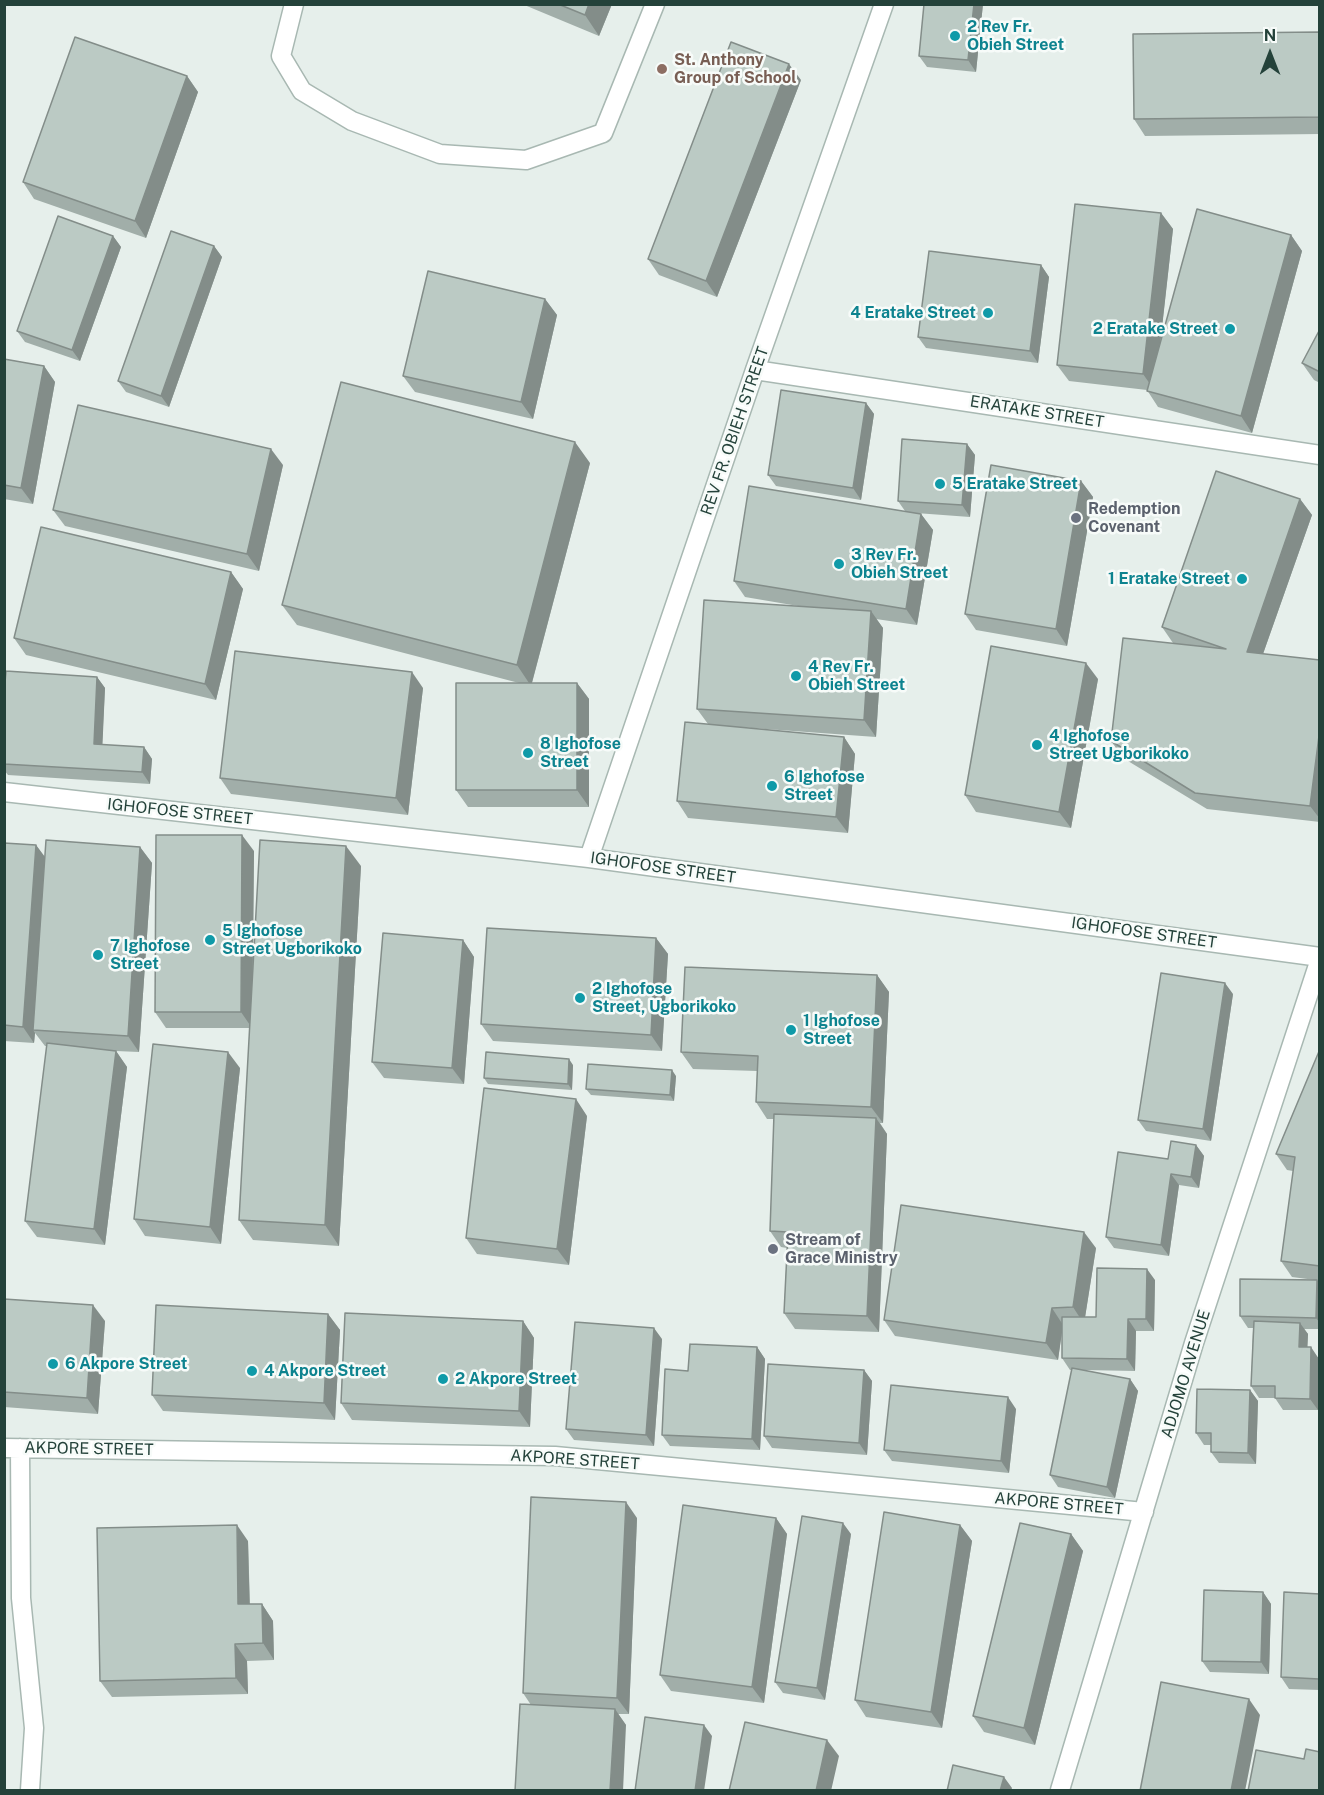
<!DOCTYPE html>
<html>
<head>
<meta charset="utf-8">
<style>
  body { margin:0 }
  #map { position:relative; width:1324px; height:1795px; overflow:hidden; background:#e6efeb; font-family:"Public Sans",sans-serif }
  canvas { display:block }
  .frame { position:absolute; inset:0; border:6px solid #24423a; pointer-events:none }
  .north { position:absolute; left:1240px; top:24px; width:60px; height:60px; -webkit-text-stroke:4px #f7fbf9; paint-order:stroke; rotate:0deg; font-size:16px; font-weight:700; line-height:24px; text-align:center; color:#24423a }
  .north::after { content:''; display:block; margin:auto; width:21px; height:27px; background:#24423a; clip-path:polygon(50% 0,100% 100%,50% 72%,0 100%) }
</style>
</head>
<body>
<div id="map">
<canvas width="1324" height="1795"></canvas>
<div class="frame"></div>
<div class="north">N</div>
</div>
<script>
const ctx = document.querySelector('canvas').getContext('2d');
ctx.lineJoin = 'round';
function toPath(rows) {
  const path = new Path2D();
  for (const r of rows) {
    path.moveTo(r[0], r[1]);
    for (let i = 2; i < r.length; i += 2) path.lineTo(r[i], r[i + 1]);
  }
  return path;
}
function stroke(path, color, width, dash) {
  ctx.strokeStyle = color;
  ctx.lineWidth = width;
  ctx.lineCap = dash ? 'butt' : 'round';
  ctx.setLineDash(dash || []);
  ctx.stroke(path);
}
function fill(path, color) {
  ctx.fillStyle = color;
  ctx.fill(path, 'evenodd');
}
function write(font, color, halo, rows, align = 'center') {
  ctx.font = font + ' "Public Sans",sans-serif';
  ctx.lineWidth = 5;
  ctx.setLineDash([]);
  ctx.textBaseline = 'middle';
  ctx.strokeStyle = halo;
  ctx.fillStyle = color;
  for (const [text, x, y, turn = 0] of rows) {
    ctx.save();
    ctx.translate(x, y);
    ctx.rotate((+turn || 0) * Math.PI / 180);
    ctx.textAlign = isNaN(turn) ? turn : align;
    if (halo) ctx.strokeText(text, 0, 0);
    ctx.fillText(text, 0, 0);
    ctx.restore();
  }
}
const lane = toPath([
  [294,4,281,56,302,91,352,121,440,154,526,160,603,133,655,4]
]);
const street = toPath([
  [755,370,1320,455],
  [4,792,589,858,1320,957],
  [589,858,755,370,884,4],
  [4,1448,555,1456,1144,1512],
  [20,1448,21,1598,34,1728,30,1790],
  [1060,1790,1194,1343,1320,959]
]);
const wall = toPath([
  [522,4,612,4,599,36],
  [924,4,983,4,976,72,927,67,919,56],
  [1320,32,1320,134,1145,136,1134,119],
  [187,76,198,92,146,238,34,199,23,182],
  [801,80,717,297,659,275,648,259],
  [1161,213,1173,229,1160,344,1291,235,1302,251,1252,433,1158,407,1147,390,1069,381,1057,365],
  [113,236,121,247,80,361,25,342,17,331],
  [214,246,222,257,169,407,126,392,118,381],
  [1041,265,1049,277,1038,363,926,348,918,337],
  [545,299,557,315,533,419,415,392,403,376],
  [1320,329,1320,383,1314,380,1302,363],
  [4,359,44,366,55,382,33,504,4,499],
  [866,403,874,414,861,500,776,486,768,475],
  [967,444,975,455,970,517,916,513,921,514,933,530,917,625,876,619,883,628,876,737,738,727,844,737,855,754,848,833,688,818,677,801,708,724,697,709,804,607,745,597,734,581,905,511,898,501],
  [590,463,532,683,577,683,589,699,589,807,468,807,456,790,519,683,297,625,282,605],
  [283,465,259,571,65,526,53,510],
  [1081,481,1093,497,1067,646,976,630,965,614],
  [1300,499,1312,515,1263,654,1320,660,1320,822,1207,809,1123,758,1111,741,1173,643,1162,627],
  [231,572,243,589,216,700,26,655,14,638],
  [97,677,105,688,102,745,144,747,152,759,150,784,8,775,4,770,4,694],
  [1098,679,1071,828,976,812,965,795],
  [423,688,408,815,231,794,220,778],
  [4,843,36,845,45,858,140,847,152,863,139,1052,116,1051,127,1067,105,1245,37,1237,25,1221,47,1046,45,1046,35,1033,34,1043,4,1041],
  [254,851,253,974,361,866,339,1246,253,1240,239,1220,250,1028,166,1028,155,1012],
  [656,938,668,954,662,1051,493,1041,481,1024],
  [463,940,474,957,464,1084,384,1078,372,1062],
  [877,975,889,992,883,1123,880,1123,887,1134,879,1332,795,1329,784,1313,787,1248,781,1247,770,1231,774,1119,767,1119,756,1102,757,1071,693,1069,681,1052],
  [1233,994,1211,1141,1146,1131,1138,1120],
  [1320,1049,1320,1281,1317,1281,1320,1284,1320,1329,1304,1329,1308,1334,1307,1347,1319,1359,1318,1410,1283,1410,1275,1398,1259,1398,1251,1386,1253,1328,1248,1328,1240,1316,1315,1280,1292,1277,1281,1261,1293,1171,1287,1170,1276,1154],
  [573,1065,572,1090,488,1084,484,1078],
  [240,1068,221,1244,145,1236,134,1219],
  [676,1076,674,1101,591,1095,586,1089],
  [587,1116,569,1265,477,1254,466,1238],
  [1196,1145,1204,1156,1199,1188,1179,1185,1169,1256,1114,1248,1106,1237,1168,1159],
  [1096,1248,1085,1317,1096,1317,1155,1280,1154,1331,1136,1331,1135,1371,1083,1370,1130,1379,1138,1391,1115,1498,1058,1487,1050,1475,1072,1370,1070,1370,1062,1358,1062,1331,1058,1360,895,1336,884,1320],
  [4,1299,105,1321,98,1414,4,1407],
  [328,1314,340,1330,335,1420,163,1411,152,1395],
  [523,1321,534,1338,530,1427,352,1420,341,1403],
  [662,1339,654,1446,574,1440,566,1429],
  [757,1347,765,1359,760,1450,670,1446,662,1435,688,1371],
  [864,1370,872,1381,867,1455,772,1448,764,1436],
  [1250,1390,1258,1401,1256,1464,1219,1463,1211,1452,1211,1445,1204,1445,1196,1433],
  [1016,1409,1009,1473,892,1461,884,1450],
  [637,1518,629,1714,618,1714,626,1725,531,1705,523,1693],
  [776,1518,787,1534,764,1703,671,1691,660,1675],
  [960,1525,972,1541,942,1728,866,1717,855,1700],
  [851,1534,825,1700,783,1693,775,1682],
  [1071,1534,1083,1551,1035,1745,984,1732,973,1716],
  [248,1541,250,1604,262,1604,273,1621,274,1660,247,1661,248,1694,112,1697,100,1681],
  [1263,1592,1271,1604,1269,1674,1210,1672,1202,1661],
  [1320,1594,1320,1690,1289,1689,1281,1677]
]);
const shadedWall = toPath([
  [589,4,612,4,599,36,585,15],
  [974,4,983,4,976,72,968,60],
  [789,64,801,80,717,297,706,281],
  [187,76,198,92,146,238,135,221],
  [1161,213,1173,229,1155,391,1143,374],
  [1291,235,1302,251,1252,433,1241,416],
  [113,236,121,247,80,361,72,350],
  [214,246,222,257,169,407,161,396],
  [1041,265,1049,277,1038,363,1030,351],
  [545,299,557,315,533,419,521,402],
  [44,366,55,382,33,504,21,488],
  [866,403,874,414,861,500,853,488],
  [575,442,590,463,531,686,517,665],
  [967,444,975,455,970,517,962,505],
  [271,449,283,465,259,571,247,554],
  [1081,481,1093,497,1067,646,1056,629],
  [1300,499,1312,515,1258,668,1247,652],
  [921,514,933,530,917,625,906,609],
  [231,572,243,589,216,700,205,684],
  [871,611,883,628,876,737,864,720],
  [1086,663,1098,679,1071,828,1059,812],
  [412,672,423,688,408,815,396,798],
  [97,677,105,688,102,755,94,744],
  [577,683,589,699,589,807,577,790],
  [1320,728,1320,819,1310,806],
  [844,737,855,754,848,833,836,817],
  [144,747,152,759,150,784,142,772],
  [242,835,254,851,252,1028,241,1012],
  [36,845,48,861,33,1030,35,1033,34,1043,23,1027],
  [346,846,361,866,339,1246,325,1225],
  [140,847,152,863,139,1052,128,1036],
  [656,938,668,954,662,1051,651,1035],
  [463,940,474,957,464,1084,452,1068],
  [877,975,889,992,883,1123,871,1107],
  [1225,983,1233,994,1211,1141,1203,1129],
  [116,1051,127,1067,105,1245,94,1229],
  [228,1052,240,1068,221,1244,210,1227],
  [569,1059,573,1065,572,1090,568,1084],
  [672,1070,676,1076,674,1101,670,1095],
  [576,1099,587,1116,569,1265,557,1249],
  [876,1118,887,1134,879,1332,867,1316],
  [1196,1145,1204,1156,1199,1188,1191,1177],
  [1171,1174,1179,1185,1169,1256,1161,1245],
  [1084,1232,1096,1248,1084,1324,1073,1307],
  [1147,1269,1155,1280,1154,1331,1146,1319],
  [1317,1280,1320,1284,1320,1323,1316,1318],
  [93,1305,105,1321,98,1414,87,1398],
  [1052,1308,1063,1325,1058,1360,1046,1343],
  [328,1314,340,1330,335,1420,324,1403],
  [1128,1319,1136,1331,1135,1371,1127,1359],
  [523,1321,534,1338,530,1427,519,1411],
  [1300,1323,1308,1334,1307,1359,1299,1347],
  [654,1328,662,1339,654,1446,646,1435],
  [757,1347,765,1359,760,1450,752,1439],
  [1311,1347,1319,1359,1318,1410,1310,1399],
  [864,1370,872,1381,867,1455,859,1443],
  [1130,1379,1138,1391,1115,1498,1107,1487],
  [1250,1390,1258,1401,1256,1464,1248,1453],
  [1008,1397,1016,1409,1009,1473,1001,1461],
  [626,1502,637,1518,629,1714,617,1698],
  [776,1518,787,1534,764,1703,752,1687],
  [843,1523,851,1534,825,1700,817,1688],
  [237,1525,248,1541,250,1621,238,1604],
  [960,1525,972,1541,942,1728,931,1712],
  [1071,1534,1083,1551,1035,1745,1024,1728],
  [1263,1592,1271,1604,1269,1674,1261,1662],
  [262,1604,273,1621,274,1660,263,1643],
  [235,1644,247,1661,248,1694,236,1678],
  [1249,1699,1260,1715,1245,1791,1231,1791],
  [615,1709,626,1725,623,1791,610,1791],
  [704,1725,712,1736,704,1791,695,1791],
  [827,1740,839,1756,831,1791,816,1791],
  [1004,1777,1012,1788,1011,1791,1000,1791]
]);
const building = toPath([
  [558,4,589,4,585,15,558,4],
  [924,4,974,4,968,60,919,56,924,4],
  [1320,32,1320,117,1134,119,1133,34,1320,32],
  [75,37,187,76,135,221,23,182,75,37],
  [731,42,789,64,706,281,648,259,731,42],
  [1075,204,1161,213,1143,374,1057,365,1075,204],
  [1197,209,1291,235,1241,416,1147,391,1197,209],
  [58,216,113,236,72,350,17,331,58,216],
  [171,231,214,246,161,396,118,381,171,231],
  [929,251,1041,265,1030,351,918,337,929,251],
  [428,271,545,299,521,402,403,376,428,271],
  [1320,329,1320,372,1302,363,1320,329],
  [4,359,44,366,21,488,4,485,4,359],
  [341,382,575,442,517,665,282,605,341,382],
  [781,390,866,403,853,488,768,475,781,390],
  [78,405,271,449,247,554,53,510,78,405],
  [902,439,967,444,962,505,898,501,902,439],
  [991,465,1081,481,1056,629,965,614,991,465],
  [1216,471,1300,499,1247,652,1320,660,1320,728,1310,806,1195,793,1111,741,1123,638,1226,649,1162,627,1216,471],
  [749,486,921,514,906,609,734,581,749,486],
  [41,527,231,572,205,684,14,638,41,527],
  [704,600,871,611,864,720,697,709,704,600],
  [991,646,1086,663,1059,812,965,795,991,646],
  [235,651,412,672,396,798,220,778,235,651],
  [6,671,97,677,94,744,144,747,142,772,4,764,4,694,6,671],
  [456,683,577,683,577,790,456,790,456,683],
  [685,722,844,737,836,817,677,801,685,722],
  [156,835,242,835,241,1012,155,1012,156,835],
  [46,840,140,847,128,1036,33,1030,46,840],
  [260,840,346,846,325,1225,239,1220,260,840],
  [4,843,36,845,23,1027,4,1025,4,843],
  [487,928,656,938,651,1035,481,1024,487,928],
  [383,933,463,940,452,1068,372,1062,383,933],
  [685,967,877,975,871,1107,756,1102,758,1056,681,1052,685,967],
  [1161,973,1225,983,1203,1129,1138,1120,1161,973],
  [47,1043,116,1051,94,1229,25,1221,47,1043],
  [153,1044,228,1052,210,1227,134,1219,153,1044],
  [1320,1049,1320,1266,1281,1261,1295,1157,1276,1154,1320,1049],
  [486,1052,569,1059,568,1084,484,1078,486,1052],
  [588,1064,672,1070,670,1095,586,1089,588,1064],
  [484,1088,576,1099,557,1249,466,1238,484,1088],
  [774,1114,876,1118,867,1316,784,1313,788,1232,770,1231,774,1114],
  [1171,1141,1196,1145,1191,1177,1171,1174,1161,1245,1106,1237,1118,1152,1168,1159,1171,1141],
  [901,1205,1084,1232,1073,1307,1052,1308,1046,1343,884,1320,901,1205],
  [1097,1268,1147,1269,1146,1319,1128,1319,1127,1359,1062,1358,1062,1317,1096,1317,1097,1268],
  [1240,1279,1317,1280,1316,1318,1240,1316,1240,1279],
  [4,1299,93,1305,87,1398,4,1392,4,1299],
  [156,1305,328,1314,324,1403,152,1395,156,1305],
  [345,1313,523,1321,519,1411,341,1403,345,1313],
  [1254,1321,1300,1323,1299,1347,1311,1347,1310,1399,1275,1398,1275,1386,1251,1386,1254,1321],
  [575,1322,654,1328,646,1435,566,1429,575,1322],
  [690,1344,757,1347,752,1439,662,1435,665,1369,688,1371,690,1344],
  [768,1364,864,1370,859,1443,764,1436,768,1364],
  [1072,1368,1130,1379,1107,1487,1050,1475,1072,1368],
  [891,1385,1008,1397,1001,1461,884,1450,891,1385],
  [1197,1389,1250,1390,1248,1453,1211,1452,1211,1433,1196,1433,1197,1389],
  [531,1497,626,1502,617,1698,523,1693,531,1497],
  [683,1505,776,1518,752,1687,660,1675,683,1505],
  [884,1512,960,1525,931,1712,855,1700,884,1512],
  [802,1516,843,1523,817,1688,775,1682,802,1516],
  [1020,1523,1071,1534,1024,1728,973,1716,1020,1523],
  [237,1525,238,1604,262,1604,263,1643,235,1644,236,1678,100,1681,97,1528,237,1525],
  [1204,1590,1263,1592,1261,1662,1202,1661,1204,1590],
  [1284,1592,1320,1594,1319,1679,1281,1677,1284,1592],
  [1161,1682,1249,1699,1231,1791,1140,1791,1161,1682],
  [520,1704,615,1709,610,1791,515,1791,520,1704],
  [645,1717,704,1725,695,1791,635,1791,645,1717],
  [745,1722,827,1740,816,1791,729,1791,745,1722],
  [1306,1749,1320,1752,1320,1791,1248,1791,1256,1750,1304,1759,1306,1749],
  [953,1765,1004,1777,1000,1791,947,1791,953,1765]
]);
const markers = [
  [955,36,6,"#0f9aa8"],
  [662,69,6,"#8d6e63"],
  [988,313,6,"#0f9aa8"],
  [1230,329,6,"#0f9aa8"],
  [940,484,6,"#0f9aa8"],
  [1076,518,6,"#6b7280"],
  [839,564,6,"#0f9aa8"],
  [1242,579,6,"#0f9aa8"],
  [796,676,6,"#0f9aa8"],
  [1037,745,6,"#0f9aa8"],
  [528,753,6,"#0f9aa8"],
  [772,786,6,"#0f9aa8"],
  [210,940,6,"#0f9aa8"],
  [98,955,6,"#0f9aa8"],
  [580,998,6,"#0f9aa8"],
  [791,1030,6,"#0f9aa8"],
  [773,1249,6,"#6b7280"],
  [53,1364,6,"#0f9aa8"],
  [252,1371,6,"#0f9aa8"],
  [443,1379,6,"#0f9aa8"]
];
const cultureNames = [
  ["2 Rev Fr.",967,27],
  ["Obieh Street",967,45],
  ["4 Eratake Street",976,313,"right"],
  ["2 Eratake Street",1218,329,"right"],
  ["5 Eratake Street",952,484],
  ["3 Rev Fr.",851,555],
  ["Obieh Street",851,573],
  ["1 Eratake Street",1230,579,"right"],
  ["4 Rev Fr.",808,667],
  ["Obieh Street",808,685],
  ["4 Ighofose",1049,736],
  ["Street Ugborikoko",1049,754],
  ["8 Ighofose",540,744],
  ["Street",540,762],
  ["6 Ighofose",784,777],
  ["Street",784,795],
  ["5 Ighofose",222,931],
  ["Street Ugborikoko",222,949],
  ["7 Ighofose",110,946],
  ["Street",110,964],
  ["2 Ighofose",592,989],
  ["Street, Ugborikoko",592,1007],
  ["1 Ighofose",803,1021],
  ["Street",803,1039],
  ["6 Akpore Street",65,1364],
  ["4 Akpore Street",264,1371],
  ["2 Akpore Street",455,1379]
];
const educationNames = [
  ["St. Anthony",674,60],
  ["Group of School",674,78]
];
const streetNames = [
  ["ERATAKE STREET",1037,412,9],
  ["REV FR. OBIEH STREET",735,431,-71],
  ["IGHOFOSE STREET",180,812,6],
  ["IGHOFOSE STREET",663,868,8],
  ["IGHOFOSE STREET",1144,933,8],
  ["ADJOMO AVENUE",1186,1374,-73],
  ["AKPORE STREET",89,1449,1],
  ["AKPORE STREET",575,1460,4],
  ["AKPORE STREET",1059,1504,5]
];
const worshipNames = [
  ["Redemption",1088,509],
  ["Covenant",1088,527],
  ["Stream of",785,1240],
  ["Grace Ministry",785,1258]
];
stroke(lane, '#a8b8b2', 21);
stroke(street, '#a8b8b2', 21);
stroke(lane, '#fff', 18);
stroke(street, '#fff', 18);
fill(wall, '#a1aea9');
fill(shadedWall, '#838d89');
fill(building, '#bbcac4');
stroke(building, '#838d89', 1.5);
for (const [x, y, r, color] of markers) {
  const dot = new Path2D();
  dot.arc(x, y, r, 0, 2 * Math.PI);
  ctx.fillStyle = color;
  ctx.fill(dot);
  stroke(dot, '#f7fbf9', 2);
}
write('bold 16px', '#0d838f', '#f7fbf9', cultureNames, 'left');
write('bold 16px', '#785e54', '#f7fbf9', educationNames, 'left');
write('16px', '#24423a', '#f7fbf9', streetNames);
write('bold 16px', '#5b616d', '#f7fbf9', worshipNames, 'left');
</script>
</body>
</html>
